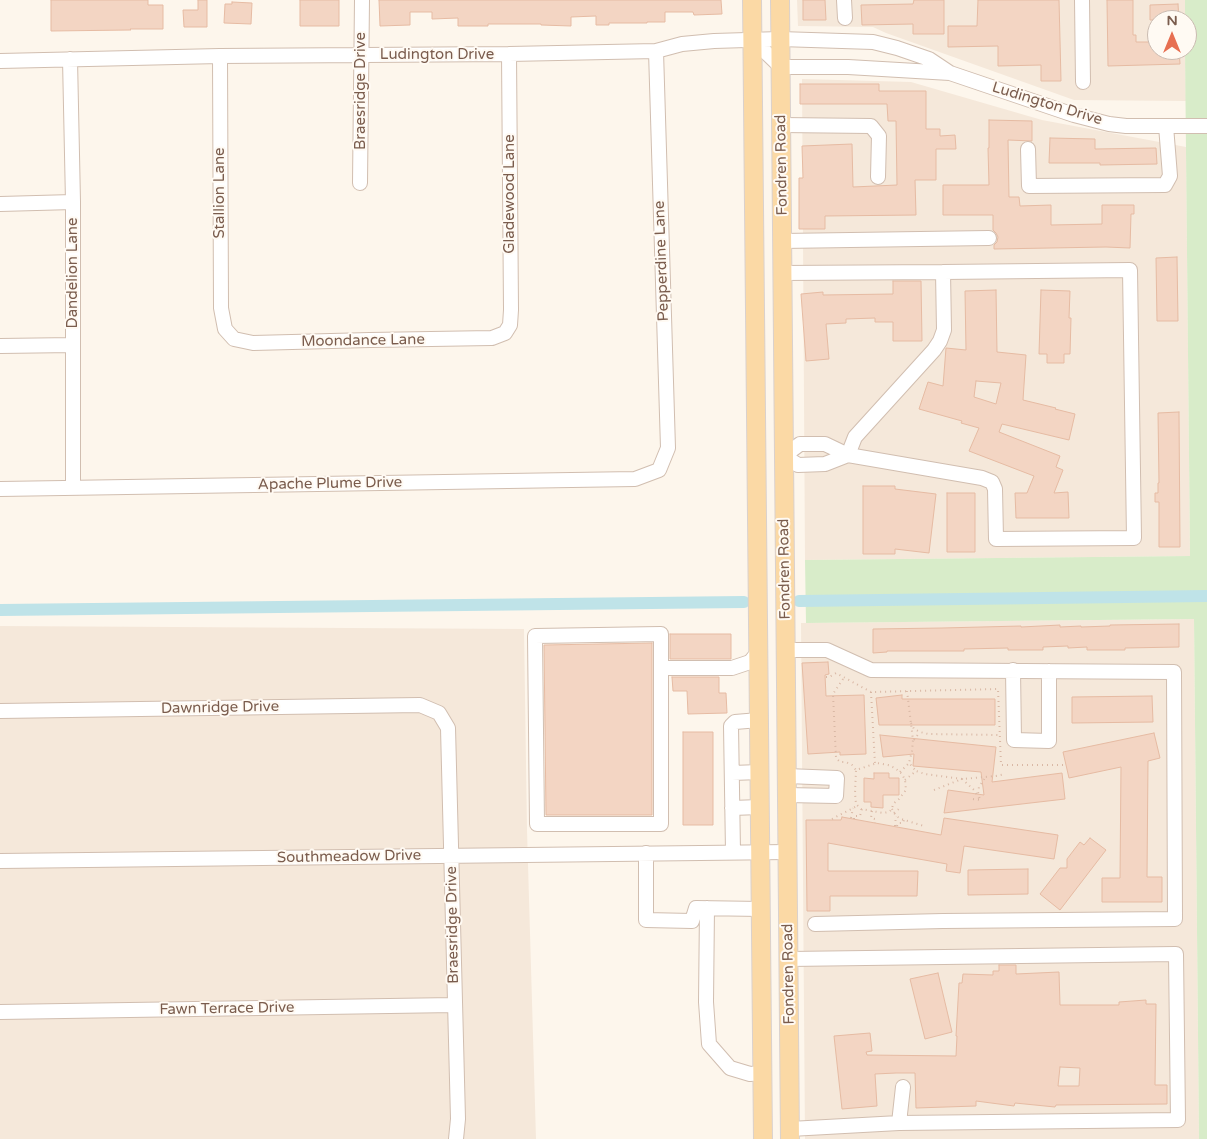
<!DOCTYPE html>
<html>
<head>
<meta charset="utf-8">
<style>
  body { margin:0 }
  #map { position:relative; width:1207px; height:1139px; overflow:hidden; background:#fdf6ec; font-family:"Varela Round",sans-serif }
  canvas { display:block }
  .north { position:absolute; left:1147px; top:10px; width:50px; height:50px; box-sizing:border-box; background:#fffaf3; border:1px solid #cabbb1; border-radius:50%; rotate:0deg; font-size:14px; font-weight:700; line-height:20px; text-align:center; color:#7a5c4d }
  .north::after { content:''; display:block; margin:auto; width:18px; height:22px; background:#e76f51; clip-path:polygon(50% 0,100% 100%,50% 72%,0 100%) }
</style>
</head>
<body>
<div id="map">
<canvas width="1207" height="1139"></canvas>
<div class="north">N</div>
</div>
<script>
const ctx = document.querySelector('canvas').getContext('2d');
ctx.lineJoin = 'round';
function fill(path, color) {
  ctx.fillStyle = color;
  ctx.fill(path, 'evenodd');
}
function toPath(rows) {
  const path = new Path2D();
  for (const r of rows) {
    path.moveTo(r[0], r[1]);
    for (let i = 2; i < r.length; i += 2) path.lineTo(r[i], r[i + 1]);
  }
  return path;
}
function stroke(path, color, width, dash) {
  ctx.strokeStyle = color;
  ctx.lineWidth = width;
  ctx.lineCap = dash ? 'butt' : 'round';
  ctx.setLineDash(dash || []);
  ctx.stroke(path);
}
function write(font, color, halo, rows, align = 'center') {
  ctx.font = font + ' "Varela Round",sans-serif';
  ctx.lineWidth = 4;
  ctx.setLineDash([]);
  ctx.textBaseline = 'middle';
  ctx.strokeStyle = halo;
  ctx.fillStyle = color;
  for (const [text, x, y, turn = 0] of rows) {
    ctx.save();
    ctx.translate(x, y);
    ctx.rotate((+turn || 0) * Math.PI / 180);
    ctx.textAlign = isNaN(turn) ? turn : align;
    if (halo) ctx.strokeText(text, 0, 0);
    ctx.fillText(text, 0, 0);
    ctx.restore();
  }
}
const residential = toPath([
  [797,0,1185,0,1185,20,1157,20,1157,50,1185,50,1186,101,1074,100,886,33,873,27,798,26],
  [802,79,911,82,1042,120,1186,147,1190,556,805,560],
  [1194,619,1199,1139,805,1139,801,623],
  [0,626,524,629,527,830,536,1139,0,1139]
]);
const green = toPath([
  [1185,0,1207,0,1207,1139,1199,1139,1194,619,806,623,805,560,1190,556,1185,50,1187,50,1187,20,1185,20]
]);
const canal = toPath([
  [799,601,1207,596],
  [0,610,744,602]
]);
const building = toPath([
  [51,0,148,0,148,5,163,5,163,29,130,29,131,30,51,31,51,0],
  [198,0,207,0,207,27,184,27,183,10,198,10,198,0],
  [300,0,339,0,339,26,300,26,300,0],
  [379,0,721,0,722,14,694,15,693,12,665,12,665,22,647,22,647,23,609,23,609,25,596,25,596,16,571,17,571,26,541,25,541,24,488,24,488,26,458,26,458,18,432,19,432,12,410,12,410,25,380,26,379,0],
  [803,0,825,0,826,20,803,20,803,0],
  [914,0,944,0,944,34,913,34,913,24,862,25,861,5,913,4,914,0],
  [978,0,1059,0,1061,81,1041,81,1041,65,998,66,998,46,948,47,948,26,977,26,978,0],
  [1107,0,1133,0,1133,35,1136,35,1136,42,1157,42,1157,50,1179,50,1180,64,1108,66,1107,0],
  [232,2,252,3,251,24,224,23,225,4,232,4,232,2],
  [1178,4,1179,20,1150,20,1150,5,1178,4],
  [800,84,879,84,879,91,926,91,926,129,940,129,940,136,955,135,956,149,936,149,936,180,915,180,916,215,825,216,825,229,799,229,799,178,803,178,802,146,852,144,853,187,897,185,896,121,888,121,887,104,800,104,800,84],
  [989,120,1032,121,1032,141,1008,140,1009,197,1019,197,1020,206,1051,205,1051,225,1102,224,1102,205,1134,205,1134,214,1131,214,1130,248,1106,247,994,249,994,245,997,242,998,237,996,233,993,230,993,215,943,215,943,185,989,185,988,148,989,148,989,120],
  [1050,138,1095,139,1095,149,1156,148,1157,164,1100,165,1100,163,1049,163,1050,138],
  [1177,257,1178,321,1157,321,1156,258,1177,257],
  [893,281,921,281,922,341,893,341,893,322,875,322,875,318,846,319,846,323,826,324,829,359,806,361,801,294,823,292,823,295,893,294,893,281],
  [996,290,997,352,1026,355,1023,400,1056,408,1055,409,1075,414,1069,440,1002,424,999,432,1060,456,1056,467,1063,470,1054,493,1068,492,1069,518,1016,518,1015,493,1027,493,1034,476,969,451,979,428,961,423,962,421,919,409,928,382,943,386,946,348,966,350,965,291,996,290],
  [976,381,1001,383,996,404,974,397,976,381],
  [1041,290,1070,291,1069,318,1071,318,1070,354,1064,354,1064,363,1047,363,1047,354,1039,354,1041,290],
  [1179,412,1180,547,1159,547,1159,502,1155,502,1155,493,1158,493,1158,483,1159,483,1158,413,1179,412],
  [863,486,895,486,895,489,936,494,929,553,895,549,895,554,863,554,863,486],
  [947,493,975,493,975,552,947,552,947,493],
  [1179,624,1179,647,1125,648,1125,650,1087,650,1087,647,1068,648,1068,646,1043,647,1043,650,1008,650,1008,648,964,649,964,651,887,651,887,652,873,653,873,629,942,628,1021,626,1021,627,1060,625,1060,627,1081,626,1081,627,1110,626,1110,625,1179,624],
  [670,634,731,634,731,659,670,659,670,634],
  [652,643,652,815,546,815,544,645,652,643],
  [828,662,829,674,825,675,826,696,864,695,866,754,840,755,840,752,808,754,802,663,828,662],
  [672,677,719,677,719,693,726,693,727,713,688,714,687,691,673,691,672,677],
  [902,695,902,699,995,699,995,725,879,725,876,698,902,695],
  [1152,696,1153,722,1072,723,1072,697,1152,696],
  [683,732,713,732,713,825,683,825,683,732],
  [1154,733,1160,758,1148,761,1147,877,1162,877,1162,902,1102,902,1102,878,1120,878,1121,767,1069,778,1063,752,1154,733],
  [880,735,996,747,992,782,1062,773,1065,799,944,813,948,790,984,795,981,772,913,766,914,754,883,757,880,735],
  [874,773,889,773,889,778,899,778,899,795,883,795,883,808,871,807,871,802,864,802,864,778,874,779,874,773],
  [842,817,941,835,944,818,1058,835,1054,859,964,846,960,873,946,871,947,864,828,843,828,871,918,871,917,896,830,896,830,911,807,911,806,820,841,820,842,817],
  [1090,838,1106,850,1060,910,1040,894,1060,868,1067,868,1067,859,1080,842,1084,845,1090,838],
  [1028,869,1028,894,968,895,968,870,1028,869],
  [999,965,1016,965,1016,974,1059,972,1060,1005,1119,1005,1119,1002,1146,1000,1146,1004,1156,1004,1155,1085,1167,1085,1167,1104,1056,1105,1055,1107,1015,1103,1014,1106,976,1101,976,1106,916,1108,915,1073,896,1073,875,1074,877,1106,842,1109,834,1036,870,1033,872,1051,866,1052,867,1055,956,1056,957,1036,956,1036,959,983,962,983,963,974,993,975,993,971,999,971,999,965],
  [1060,1067,1080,1068,1079,1086,1058,1086,1060,1067],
  [938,973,952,1032,925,1039,910,979,938,973]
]);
const path = toPath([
  [826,677,829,677,836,673,871,692,998,689,1001,765,1063,765],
  [843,679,833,694,836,758,840,762,846,762,852,765,856,770,877,763,888,765,895,768,902,774,905,780,906,790,899,799,893,804,892,809,889,812,883,813,861,809,856,804,855,793,856,770],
  [907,691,913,740,912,751,909,763],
  [871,692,875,764],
  [911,723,914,729,920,732,928,734,1000,735],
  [914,740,920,732],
  [900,772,909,763,916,771],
  [905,780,916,771,925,774,962,779,996,776,1005,774],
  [934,790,962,779,974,790,980,800,978,792,979,787,985,778],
  [973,799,980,800],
  [892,809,896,816,901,819,924,826],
  [872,811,871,818,875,819,875,823],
  [894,813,900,808],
  [851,818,853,808],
  [832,819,857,806],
  [854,819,854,816,860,816,862,809],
  [895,826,896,816],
  [897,826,898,823,903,823,904,820]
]);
const minor = toPath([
  [844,0,845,18],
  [1082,0,1083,82],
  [753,40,781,67,848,67,950,73,1074,115,1109,124,1126,126,1207,126],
  [220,56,221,308,225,329,234,339,253,343,370,340,492,338,505,333,510,325,511,310,509,54],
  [70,59,73,202,73,488],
  [0,61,220,56,509,54,656,51,682,44,714,41,780,39,873,42,897,48,929,59,950,73],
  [781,125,871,126,879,136,878,177],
  [1028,149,1029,186,1165,185,1170,176,1166,126],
  [360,183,362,0],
  [0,204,73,202],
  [782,241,989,238],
  [782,273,943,272,1130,270,1134,538,996,539,995,489,992,482,982,478,848,455,825,444,800,444,784,456,798,465,825,464,848,455,855,437,934,350,940,341,944,330,943,272],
  [0,346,73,345],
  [0,489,635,479,659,470,668,448,656,51],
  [661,634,661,824,537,824,535,636,661,634],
  [786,650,827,650,871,670,1174,672,1175,919,943,921,815,924],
  [661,668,732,668,750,662,759,651],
  [1013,670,1014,740,1049,741,1049,671],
  [0,711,420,705,439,713,448,728,458,1119,456,1139],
  [732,773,760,772],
  [787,776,837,778,836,796,787,795],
  [732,808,760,807],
  [733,852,731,726,735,722,759,720],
  [646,853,646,920,692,921,696,908,761,909],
  [0,861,788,852],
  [707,908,706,1002,709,1044,730,1068,750,1074,763,1073],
  [789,959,1176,954,1178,1120,899,1123,790,1129],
  [0,1012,454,1005],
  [899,1123,903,1087]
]);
const major = toPath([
  [752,0,763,1139],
  [780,0,790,1139]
]);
const streetNames = [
  ["Ludington Drive",437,55],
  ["Braesridge Drive",361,91,-90],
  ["Ludington Drive",1047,104,17],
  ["Fondren Road",782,165,-91],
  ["Stallion Lane",220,193,-90],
  ["Gladewood Lane",510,194,-90],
  ["Pepperdine Lane",662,261,-92],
  ["Dandelion Lane",73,273,-90],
  ["Moondance Lane",363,341,-1],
  ["Apache Plume Drive",330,484,-1],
  ["Fondren Road",785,569,-91],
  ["Dawnridge Drive",220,708,-1],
  ["Southmeadow Drive",349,857,-1],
  ["Braesridge Drive",453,925,-91],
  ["Fondren Road",789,974,-91],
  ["Fawn Terrace Drive",227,1009,-1]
];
fill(residential, '#f5e8da');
fill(green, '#d8ecc9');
stroke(canal, '#bfe3e8', 12);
fill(building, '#f3d5c3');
stroke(building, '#e6bba3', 1);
stroke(minor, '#d1beb0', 16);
stroke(major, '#dad1cd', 20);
stroke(path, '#d9b8a5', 2, [1, 4]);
stroke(minor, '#fff', 14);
stroke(major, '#fbd9a5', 18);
write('15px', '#7a5c4d', '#fffaf3', streetNames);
</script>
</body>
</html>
